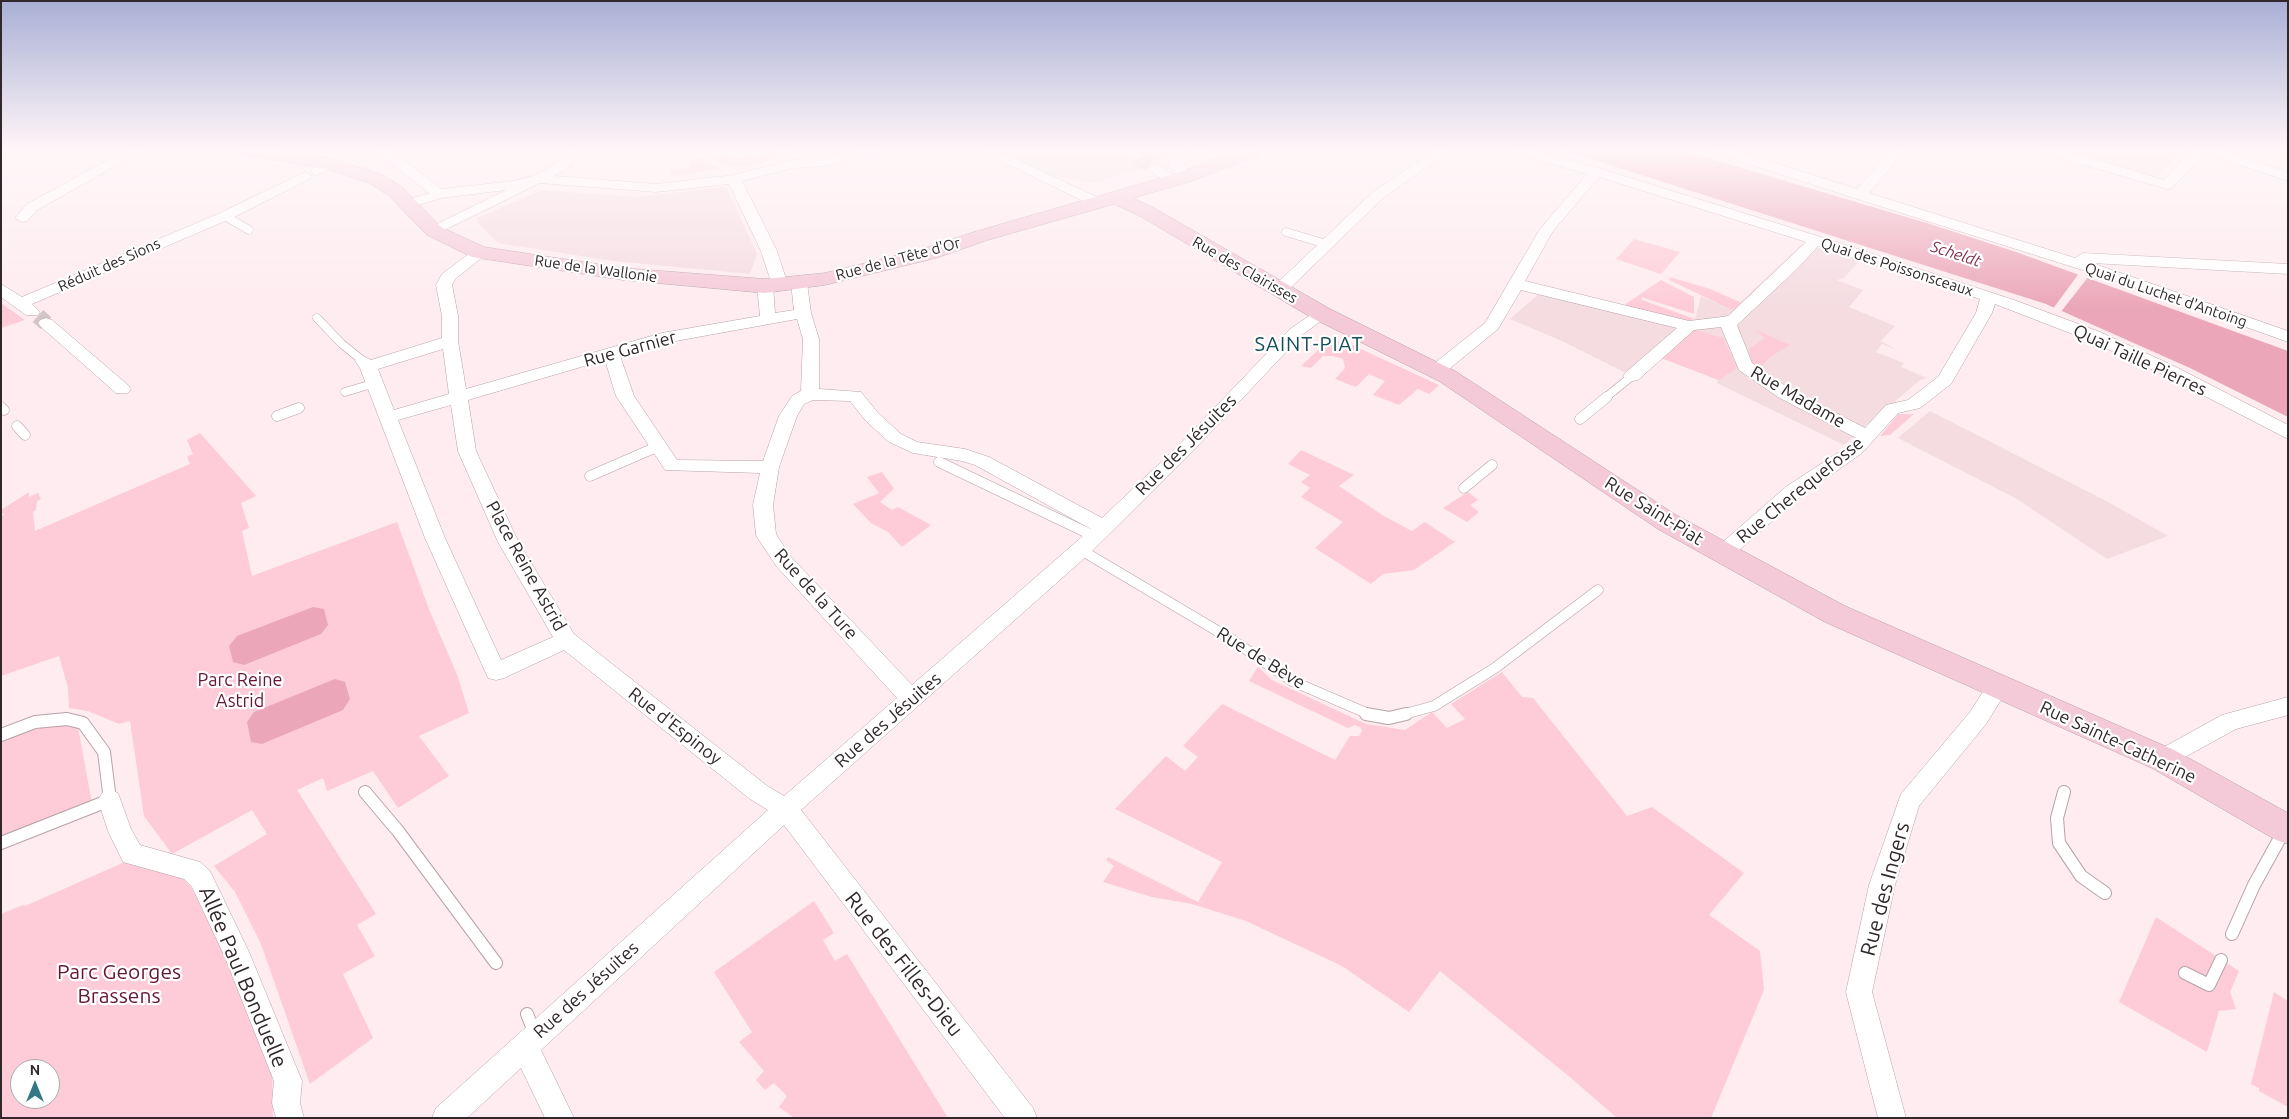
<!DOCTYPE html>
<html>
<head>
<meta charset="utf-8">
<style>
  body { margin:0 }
  #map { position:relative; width:2289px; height:1119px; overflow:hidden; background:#feecf0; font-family:Ubuntu,sans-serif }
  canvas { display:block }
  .frame { position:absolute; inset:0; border:2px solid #30282a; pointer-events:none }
  .north { position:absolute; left:10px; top:1059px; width:50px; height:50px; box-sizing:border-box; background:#fff; border:1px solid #aca9aa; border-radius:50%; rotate:0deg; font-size:14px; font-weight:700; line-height:20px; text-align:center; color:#30282a }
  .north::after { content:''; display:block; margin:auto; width:18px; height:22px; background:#327885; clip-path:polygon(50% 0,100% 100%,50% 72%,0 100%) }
</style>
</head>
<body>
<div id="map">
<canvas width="2289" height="1119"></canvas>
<div class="frame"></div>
<div class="north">N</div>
</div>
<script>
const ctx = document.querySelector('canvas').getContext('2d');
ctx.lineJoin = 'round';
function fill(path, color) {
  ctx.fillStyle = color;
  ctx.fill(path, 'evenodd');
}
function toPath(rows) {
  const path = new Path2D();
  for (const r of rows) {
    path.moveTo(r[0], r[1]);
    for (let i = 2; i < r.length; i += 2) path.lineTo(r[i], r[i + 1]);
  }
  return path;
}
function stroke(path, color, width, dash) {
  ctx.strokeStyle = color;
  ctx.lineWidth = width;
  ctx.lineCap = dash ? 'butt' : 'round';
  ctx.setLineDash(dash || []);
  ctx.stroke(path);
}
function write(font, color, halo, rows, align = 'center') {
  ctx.font = font + ' Ubuntu,sans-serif';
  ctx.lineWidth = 4.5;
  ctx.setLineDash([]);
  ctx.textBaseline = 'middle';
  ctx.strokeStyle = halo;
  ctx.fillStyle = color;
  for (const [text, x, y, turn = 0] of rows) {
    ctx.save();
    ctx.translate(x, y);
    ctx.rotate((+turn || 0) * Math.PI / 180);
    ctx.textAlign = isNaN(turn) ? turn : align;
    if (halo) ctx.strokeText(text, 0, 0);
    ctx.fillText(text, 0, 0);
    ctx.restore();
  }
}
const built = toPath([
  [999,150,1186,150,1151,165,1094,183,1044,174],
  [2057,150,2183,150,2156,178],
  [723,187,727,189,757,254,750,274,613,261,498,243,477,222,478,218,542,190,635,197],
  [1803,243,1859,261,1844,278,1837,280,1863,290,1849,307,1895,326,1881,341,1897,350,1882,344,1876,352,1904,363,1901,367,1927,378,1920,380,1844,445,1717,383,1718,380,1661,358,1638,379,1562,341,1510,319,1541,292,1676,324,1695,319,1701,296,1732,310],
  [1930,411,2110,503,2168,536,2107,559,2017,499,1898,438]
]);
const green = toPath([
  [773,150,794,150,784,156,753,165,735,167,722,164,709,156,728,155,726,158,728,158,730,155,735,158,745,157,750,154,752,156,762,156],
  [701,156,721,169,671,176,671,170,690,168,691,160],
  [1634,239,1680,252,1661,274,1616,259],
  [1670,277,1710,289,1742,303,1732,310,1669,280],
  [1661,280,1694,297,1694,314,1641,297,1642,300,1695,319,1684,322,1623,306],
  [1,303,25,320,1,328],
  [1692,329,1723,338,1737,368,1719,380,1661,358],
  [1754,329,1790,345,1770,357,1758,370,1751,361,1749,349,1765,338],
  [1344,341,1352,345,1439,385,1429,394,1418,389,1399,405,1373,395,1385,381,1369,374,1356,387,1335,379,1345,368,1343,359,1334,356,1323,356,1311,368,1301,366,1327,342],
  [1898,414,1914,414,1890,435,1880,436],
  [200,433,256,496,241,503,249,528,242,531,252,576,397,522,429,609,458,677,469,713,419,736,449,776,398,808,373,771,327,791,323,778,297,790,376,914,357,925,375,956,343,974,373,1038,310,1084,261,944,235,892,214,866,267,834,252,810,172,854,144,816,130,721,119,724,88,711,69,708,68,688,59,656,1,676,1,517,4,514,1,513,1,510,29,492,29,497,38,493,41,499,37,501,36,510,33,512,35,531,190,464,187,457,193,454,187,440],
  [1301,450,1354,475,1339,486,1384,516,1412,531,1425,522,1455,542,1414,570,1383,574,1371,584,1315,548,1343,522,1301,497,1310,488,1301,482,1310,475,1288,464],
  [882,472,894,489,880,502,892,510,898,507,931,525,902,547,888,532,871,523,853,504,879,493,867,477],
  [1468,492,1478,500,1470,505,1479,512,1467,522,1443,508],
  [1258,667,1272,680,1366,724,1405,730,1432,712,1447,728,1465,719,1451,704,1502,672,1522,697,1533,698,1627,816,1652,807,1744,873,1709,915,1760,951,1764,990,1711,1118,1617,1118,1571,1078,1440,971,1409,1012,1342,966,1246,921,1192,904,1152,897,1103,882,1114,866,1106,860,1108,857,1198,902,1222,862,1115,809,1166,756,1185,771,1198,757,1183,746,1222,704,1335,760,1350,736,1359,736,1362,731,1361,728,1355,725,1348,728,1249,681],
  [77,722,92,803,1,841,1,738,33,726],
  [127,861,181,869,230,959,272,1066,273,1118,1,1118,1,914,23,905,25,906],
  [20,1069,50,1069,50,1099,20,1099],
  [814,901,834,933,823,940,835,961,847,954,948,1118,794,1118,779,1107,787,1096,774,1083,765,1090,756,1080,764,1071,739,1042,752,1032,714,972],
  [2156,917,2239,971,2230,992,2236,1009,2219,1011,2207,1052,2119,1002],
  [2274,992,2288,1001,2288,1107,2259,1091,2259,1088,2251,1084]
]);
const water = toPath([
  [1563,150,1681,150,1930,224,2016,252,2288,351,2288,417,2190,368,2046,304],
  [313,607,324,609,328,625,321,634,244,665,233,662,229,646,237,636],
  [335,679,345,682,350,699,343,710,262,744,251,742,247,722,254,712]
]);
const pier = toPath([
  [2080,272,2089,276,2060,313,2052,310]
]);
const streetTunnel = toPath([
  [1136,156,1156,168],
  [38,316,46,323]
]);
const laneFar2 = toPath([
  [316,171,330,164],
  [225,216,249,230],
  [1286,232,1326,244],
  [317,318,342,344,363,361],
  [345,392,375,383],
  [1605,398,1632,376]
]);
const laneFar1 = toPath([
  [1,407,4,410],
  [277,416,299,408],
  [1580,419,1607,397],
  [17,426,25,435],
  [939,462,1094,536],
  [590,476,659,446],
  [1464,488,1492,465],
  [1081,550,1231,639,1292,681,1371,715],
  [1401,715,1434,706,1495,668,1598,590]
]);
const lane = toPath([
  [1366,714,1389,718,1406,714],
  [1,735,35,722,67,719,83,723,104,752,110,800,1,843],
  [365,792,398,831,496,963],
  [2064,792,2057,818,2059,843,2081,876,2105,893],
  [2232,934,2254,885,2285,829],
  [2185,973,2209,985,2221,960],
  [527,1014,535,1034]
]);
const street = toPath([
  [1,150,10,150,12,152,1,158,1,150],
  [127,150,144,150,37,210,27,221,22,222,15,218,27,204,127,150],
  [374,150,390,150,442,189,513,181,533,176,557,163,565,150,579,150,567,169,554,176,656,184,734,175,793,160,823,158,857,150,881,150,879,153,823,166,793,168,742,181,777,251,788,285,780,290,773,286,775,313,794,310,791,283,793,280,799,278,807,283,811,313,819,339,819,389,861,392,878,413,901,434,917,442,965,449,989,457,1102,518,1178,446,1290,329,1316,311,1322,309,1330,314,1302,335,1190,454,1088,555,801,810,1033,1108,1037,1118,1005,1118,784,825,541,1050,574,1118,545,1118,521,1068,467,1118,432,1118,436,1108,768,810,750,799,564,650,504,678,496,680,488,678,425,538,360,368,355,361,357,357,363,356,371,360,442,338,442,316,436,285,442,274,474,250,479,248,484,250,487,253,484,256,455,279,452,285,458,316,458,341,466,389,662,333,760,316,757,286,765,281,772,285,761,251,729,184,656,192,540,183,434,235,429,234,427,231,429,228,506,190,441,198,409,208,404,207,402,204,404,201,429,193,374,150],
  [797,319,803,339,801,391,792,396,779,416,763,461,677,460,634,396,620,356,670,342,797,319],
  [443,349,449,394,394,410,378,369,443,349],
  [605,360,616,396,665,470,760,473,753,505,756,535,759,540,777,567,897,698,784,796,766,785,574,634,518,541,476,451,468,400,605,360],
  [813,400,850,401,866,421,889,442,913,453,962,461,975,465,1091,529,912,685,791,557,776,534,773,505,779,467,797,416,804,404,813,400],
  [451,405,458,451,498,542,553,637,501,660,445,538,398,420,451,405],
  [979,150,997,150,1101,199,1103,202,1101,205,1091,205,979,150],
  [1118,150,1135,150,1143,156,1136,160,1118,150],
  [1189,150,1207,150,1183,163,1192,177,1185,181,1180,180,1168,162,1189,150],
  [1435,150,1451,150,1383,198,1285,293,1273,293,1271,290,1273,287,1373,192,1435,150],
  [1511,150,1533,150,1601,169,1821,237,2014,300,2100,332,2176,367,2288,425,2288,439,2164,375,2088,340,1995,304,1992,313,1951,384,1920,408,1898,413,1862,453,1801,496,1730,558,1723,560,1716,558,1713,553,1716,548,1787,486,1850,445,1856,438,1778,397,1739,370,1721,327,1694,330,1638,380,1632,381,1626,380,1623,376,1626,372,1677,328,1521,290,1498,329,1443,374,1431,374,1428,370,1431,366,1485,323,1540,229,1587,174,1513,153,1511,150],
  [1599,177,1800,240,1806,242,1728,316,1722,317,1689,321,1525,281,1553,231,1599,177],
  [1818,246,1980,299,1976,313,1938,377,1908,400,1886,405,1865,428,1790,389,1752,363,1737,325,1799,267,1818,246],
  [1713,150,1734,150,1857,189,1891,150,1905,150,1869,193,2075,258,2083,253,2288,264,2288,274,2092,263,2288,331,2288,342,2108,278,1854,198,1715,153,1713,150],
  [2041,150,2063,150,2164,180,2193,150,2222,150,2288,172,2288,181,2205,153,2172,188,2167,189,2043,153,2041,150],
  [1156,164,1177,177,1179,180,1177,183,1167,183,1151,171,1149,168,1156,164],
  [305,172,312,176,310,179,230,219,32,304,40,312,38,315,26,315,1,297,1,284,22,297,220,213,305,172],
  [46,318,52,320,128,385,131,389,128,393,116,393,40,326,38,323,40,320,46,318],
  [1998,678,2006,681,2009,687,1986,724,1919,806,1895,885,1872,992,1906,1118,1878,1118,1846,992,1869,885,1901,794,1970,712,1990,681,1998,678],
  [2288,697,2288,715,2236,729,2163,769,2155,766,2151,759,2155,752,2222,715,2288,697],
  [110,790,118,793,131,829,140,845,200,862,210,871,249,952,302,1081,300,1103,304,1118,276,1118,272,1103,274,1081,224,955,192,887,184,879,123,862,108,831,98,800,102,793,110,790]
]);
const secondary = toPath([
  [237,150,280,150,330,158,383,175,402,187,441,227,484,247,623,268,765,279,825,273,922,249,974,232,1178,173,1238,150,1264,150,1262,154,1192,181,1133,198,1154,208,1330,309,1455,371,1676,515,1845,606,2174,750,2288,813,2288,844,2276,840,2152,768,1825,622,1658,529,1439,381,1314,319,1140,216,1114,204,988,240,936,258,825,285,765,293,623,280,472,257,427,235,388,195,369,183,327,169,239,154,237,150]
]);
const farStreetnames = [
  ["Rue de la Tête d'Or",898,259,-15],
  ["Réduit des Sions",109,265,-24],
  ["Quai des Poissonsceaux",1897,267,18],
  ["Rue de la Wallonie",596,269,8],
  ["Rue des Clairisses",1245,270,30],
  ["Quai du Luchet d'Antoing",2166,295,19]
];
const farWaternames = [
  ["Scheldt",1956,254,18]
];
const streetNames = [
  ["Rue Garnier",630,349,-15],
  ["Quai Taille Pierres",2140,360,25],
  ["Rue Madame",1798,397,30],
  ["Rue des Jésuites",1186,445,-45],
  ["Rue Cherequefosse",1800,490,-39],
  ["Rue Saint-Piat",1654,511,32],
  ["Place Reine Astrid",526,566,61],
  ["Rue de la Ture",816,594,48],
  ["Rue de Bève",1261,658,32],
  ["Rue des Jésuites",888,720,-41],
  ["Rue d'Espinoy",675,726,38],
  ["Rue Sainte-Catherine",2118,742,25],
  ["Rue des Jésuites",586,990,-42]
];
const parkNames = [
  ["Parc Reine",240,680],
  ["Astrid",240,701]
];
const quarterNames = [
  ["SAINT-PIAT",1309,344]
];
const nearStreetnames = [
  ["Rue des Ingers",1885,889,-75],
  ["Rue des Filles-Dieu",904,964,52],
  ["Allée Paul Bonduelle",243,977,67]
];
const nearParknames = [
  ["Parc Georges",119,972],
  ["Brassens",119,996]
];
fill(built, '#f4dce1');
fill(green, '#feccd8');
fill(water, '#eba7b9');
fill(pier, '#feecf0');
stroke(streetTunnel, '#d5c5c8', 16, [16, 8]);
stroke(laneFar2, '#b7a2a7', 9);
stroke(laneFar1, '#b7a2a7', 11);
stroke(lane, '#b7a2a7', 14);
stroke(street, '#b7a2a7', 1);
stroke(secondary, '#b7a2a7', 1);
stroke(laneFar2, '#fff', 8);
stroke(laneFar1, '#fff', 10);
stroke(lane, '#fff', 12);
fill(street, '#fff');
fill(secondary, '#f4cad9');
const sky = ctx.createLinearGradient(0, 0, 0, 307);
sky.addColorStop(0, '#a9afd5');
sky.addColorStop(0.49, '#fff6f8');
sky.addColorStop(1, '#fff6f800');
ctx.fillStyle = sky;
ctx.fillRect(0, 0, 2289, 307);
write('15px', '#30282a', '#fff', farStreetnames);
write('italic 16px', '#84344e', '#fff', farWaternames);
write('18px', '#30282a', '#fff', streetNames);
write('18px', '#641734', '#fff', parkNames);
ctx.letterSpacing = '1px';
write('20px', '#144e59', '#fff', quarterNames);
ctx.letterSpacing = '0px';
write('21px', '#30282a', '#fff', nearStreetnames);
write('21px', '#641734', '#fff', nearParknames);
</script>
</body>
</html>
